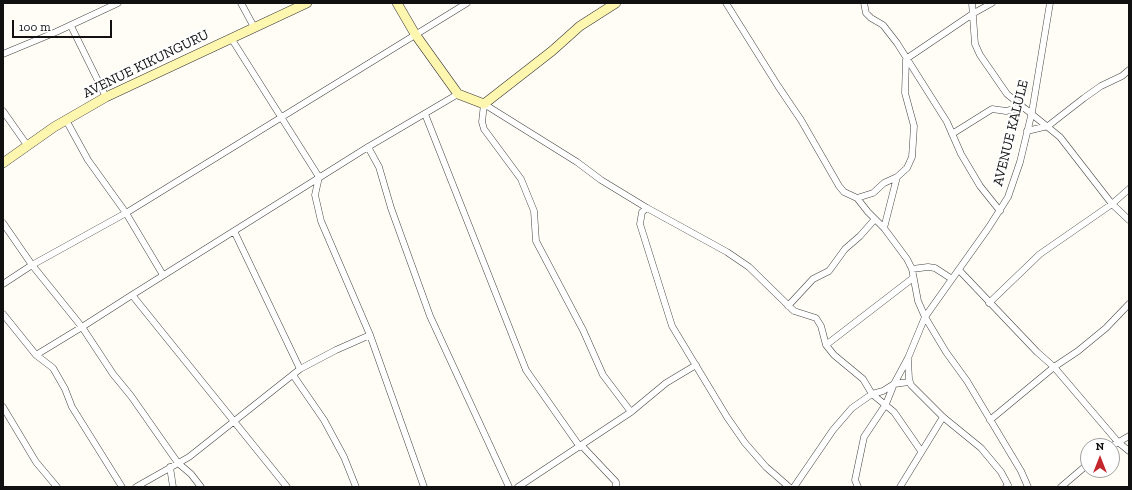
<!DOCTYPE html>
<html>
<head>
<meta charset="utf-8">
<style>
  body { margin:0 }
  #map { position:relative; width:1132px; height:490px; overflow:hidden; background:#fffdf5; font-family:"Zilla Slab",serif }
  canvas { display:block }
  .frame { position:absolute; inset:0; border:4px solid #111; pointer-events:none }
  .north { position:absolute; left:1080px; top:438px; width:40px; height:40px; box-sizing:border-box; background:#fff; border:1px solid #a0a0a0; border-radius:50%; rotate:0deg; font-size:11px; font-weight:700; line-height:16px; text-align:center; color:#111 }
  .north::after { content:''; display:block; margin:auto; width:14px; height:18px; background:#c4262e; clip-path:polygon(50% 0,100% 100%,50% 72%,0 100%) }
  .scale { position:absolute; left:12px; top:20px; width:100px; height:18px; box-sizing:border-box; border:2px solid #111; border-top:0; padding-left:5px; font-size:12px; line-height:14px; white-space:nowrap; color:#111; -webkit-text-stroke:3px #fff; paint-order:stroke }
</style>
</head>
<body>
<div id="map">
<canvas width="1132" height="490"></canvas>
<div class="frame"></div>
<div class="north">N</div>
<div class="scale">100 m</div>
</div>
<script>
const ctx = document.querySelector('canvas').getContext('2d');
ctx.lineJoin = 'round';
function toPath(rows) {
  const path = new Path2D();
  for (const r of rows) {
    path.moveTo(r[0], r[1]);
    for (let i = 2; i < r.length; i += 2) path.lineTo(r[i], r[i + 1]);
  }
  return path;
}
function stroke(path, color, width, dash) {
  ctx.strokeStyle = color;
  ctx.lineWidth = width;
  ctx.lineCap = dash ? 'butt' : 'round';
  ctx.setLineDash(dash || []);
  ctx.stroke(path);
}
function write(font, color, halo, rows, align = 'center') {
  ctx.font = font + ' "Zilla Slab",serif';
  ctx.lineWidth = 4;
  ctx.setLineDash([]);
  ctx.textBaseline = 'middle';
  ctx.strokeStyle = halo;
  ctx.fillStyle = color;
  for (const [text, x, y, turn = 0] of rows) {
    ctx.save();
    ctx.translate(x, y);
    ctx.rotate((+turn || 0) * Math.PI / 180);
    ctx.textAlign = isNaN(turn) ? turn : align;
    if (halo) ctx.strokeText(text, 0, 0);
    ctx.fillText(text, 0, 0);
    ctx.restore();
  }
}
const street = toPath([
  [241,3,254,27],
  [726,3,778,86,801,120,839,186,844,192,857,198,873,193,884,183,897,177,907,168,912,157,914,126,905,93,906,59,974,13,992,3],
  [864,3,866,13,871,18,883,25,897,43,947,122,961,154,980,186,1000,211],
  [972,3,975,44,980,55,1007,94,1060,137,1112,204,1129,220],
  [71,26,106,97],
  [231,38,319,177,315,195,321,221,370,335,424,487],
  [3,54,56,32,118,3],
  [3,111,27,145],
  [425,114,526,370,580,447],
  [66,120,88,160,126,213,163,275],
  [1027,131,1048,126,1084,98,1101,86,1122,76,1129,70],
  [952,134,992,109,1006,111,1023,107],
  [368,147,379,167,391,208,430,316,509,487],
  [857,198,868,212,884,228,907,259,912,269,918,301,925,317,946,352,967,381,1021,471,1028,487],
  [647,208,642,212,640,224,672,326,727,417,745,443,766,467,789,487],
  [3,223,32,265,82,327,113,374,131,396,178,463,191,474,201,487],
  [884,228,897,177],
  [234,231,300,369],
  [912,269,928,267,935,268,952,279],
  [959,270,1037,352,1054,367,1118,442,1129,451],
  [3,284,32,265,126,213,467,3],
  [132,295,368,147,458,94],
  [989,303,1040,254,1112,204,1129,189],
  [788,306,813,279,829,271,845,249,860,236,875,219],
  [3,314,36,355,53,368,65,389,72,407,122,487],
  [826,345,913,278],
  [36,355,82,327,132,295,287,487],
  [908,360,909,379,911,385,943,417,981,448,1001,472,1008,485,1006,487],
  [293,375,324,420,344,457,356,487],
  [3,407,36,462,57,487],
  [631,412,603,375,583,330,536,241,534,211,521,179,484,129,482,122,484,104,577,162,601,180,647,208,727,252,749,267,794,311,816,318,821,326,826,345,834,355,863,379,872,394,894,412,921,451],
  [990,420,1054,367,1078,351,1106,328,1129,304],
  [582,446,616,482,616,487],
  [1112,446,1129,436],
  [170,467,173,487],
  [136,487,189,457,300,369,336,350,370,335],
  [518,487,631,412,666,383,696,365],
  [794,487,833,430,852,408,872,394,883,391,894,384,908,358,925,317,989,227,1008,197,1020,162,1032,112,1050,3],
  [858,487,855,480,864,437,886,404,894,384,909,382],
  [900,487,943,417],
  [1061,487,1088,464]
]);
const secondary = toPath([
  [397,3,415,34,458,94,484,104,552,51,580,26,616,3],
  [3,163,54,127,106,97,307,3]
]);
const streetNames = [
  ["AVENUE KIKUNGURU",146,64,-26],
  ["AVENUE KALULE",1011,133,-76]
];
stroke(street, '#444', 7);
stroke(secondary, '#333', 10);
stroke(street, '#fff', 6);
stroke(secondary, '#fff6b0', 9);
write('14px', '#111', '#fff', streetNames);
</script>
</body>
</html>
